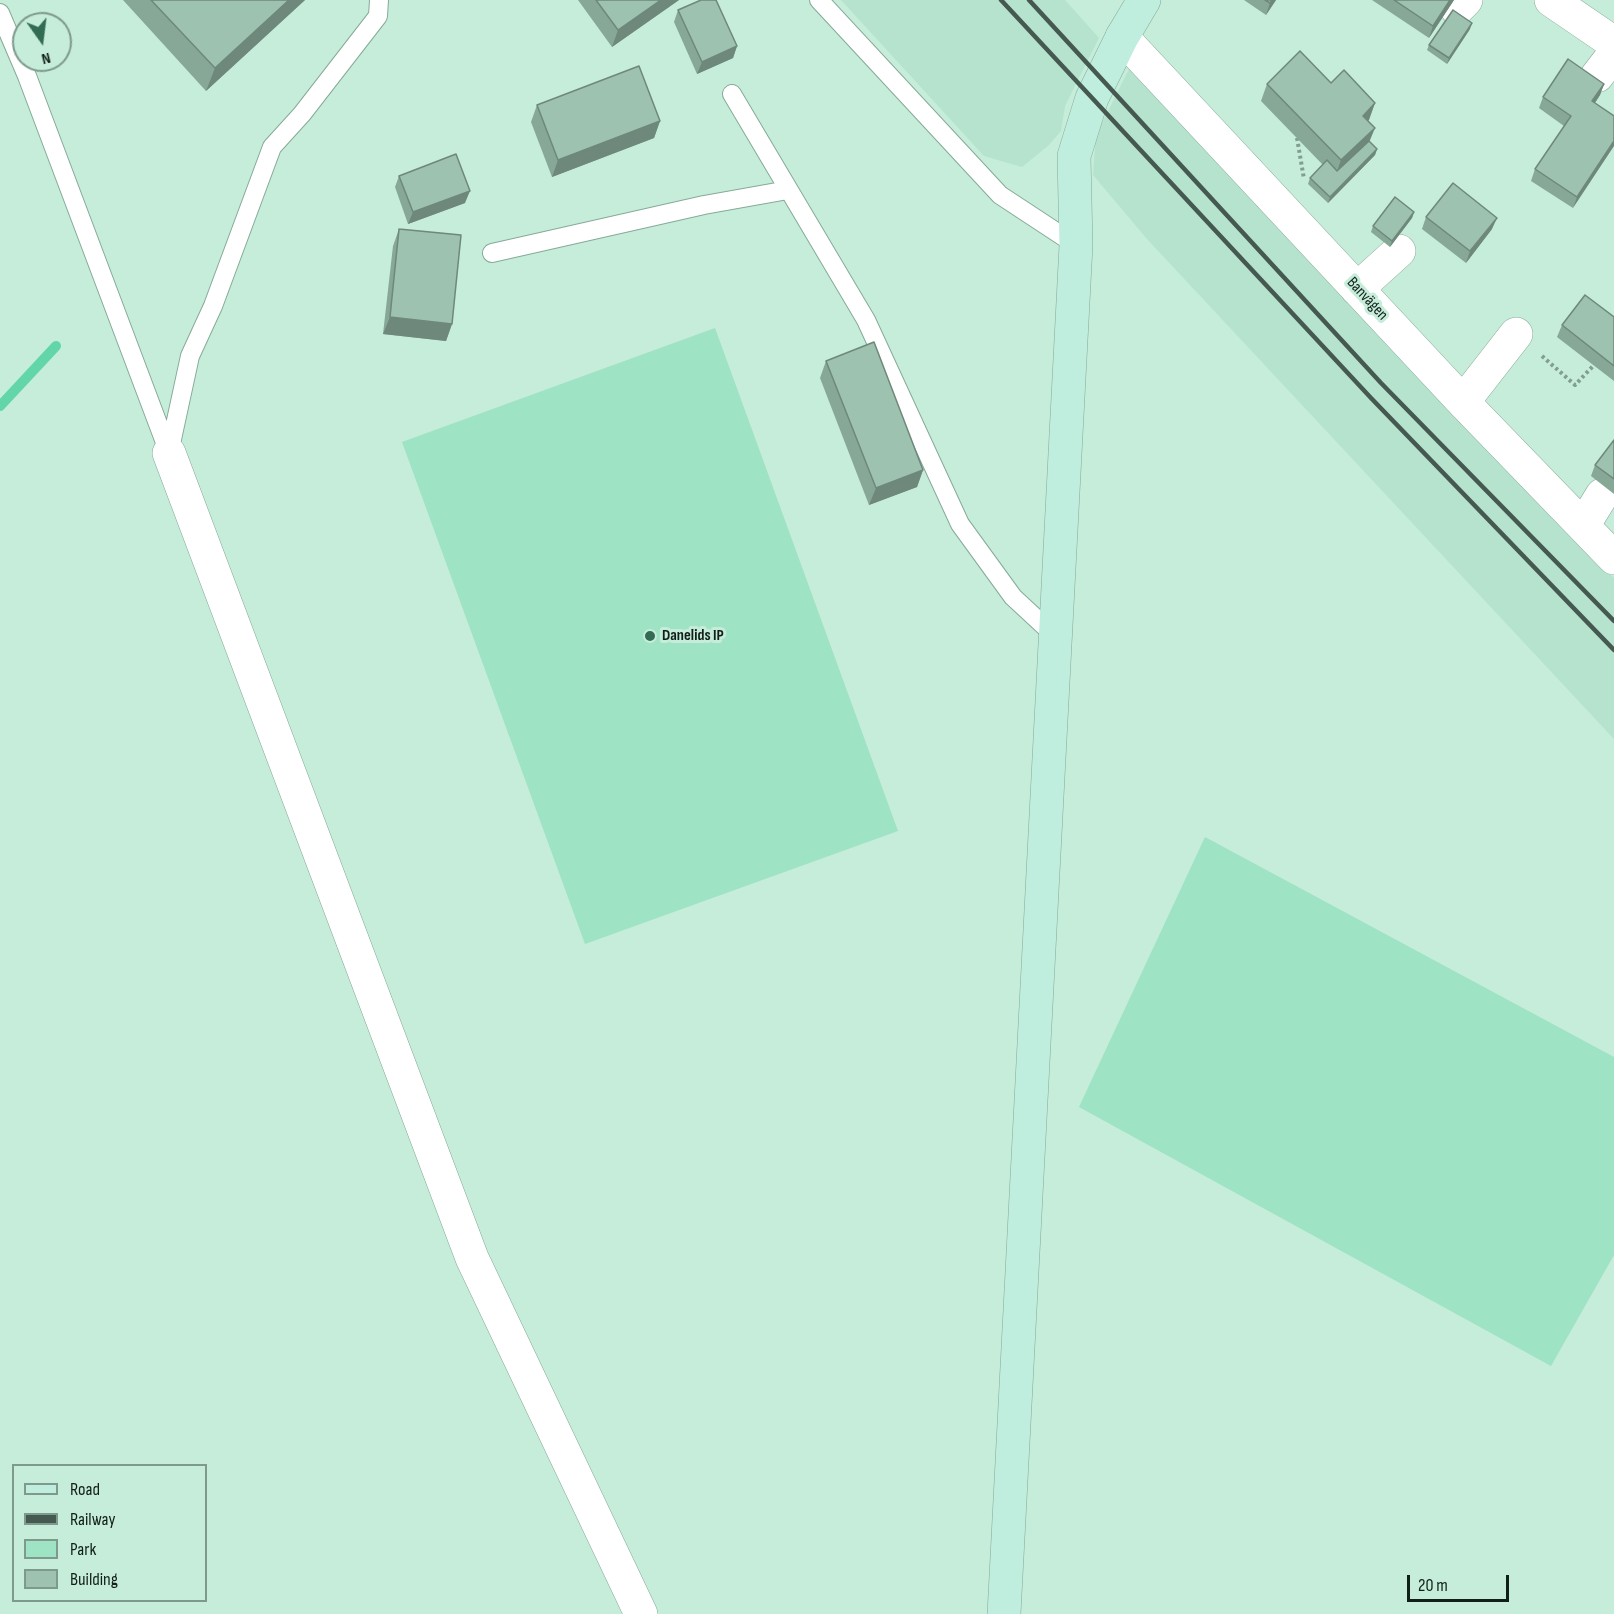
<!DOCTYPE html>
<html>
<head>
<meta charset="utf-8">
<style>
  body { margin:0 }
  #map { position:relative; width:1614px; height:1614px; overflow:hidden; background:#c6ecda; font-family:"Sofia Sans Condensed",sans-serif }
  canvas { display:block }
  .legend { position:absolute; left:12px; top:1464px; width:195px; height:138px; box-sizing:border-box; background:#c6ecda; border:2px solid #7e9a8d; margin:0; padding:8px 10px; list-style:none; font-size:18px; color:#111f19 }
  .legend li { display:flex; align-items:center; gap:12px; height:30px }
  .legend b { width:30px; border:2px solid #7e9a8d }
  .north { position:absolute; left:12px; top:12px; width:60px; height:60px; box-sizing:border-box; background:#c6ecda; border:2px solid #7e9a8d; border-radius:50%; rotate:166deg; font-size:16px; font-weight:700; line-height:24px; text-align:center; color:#111f19 }
  .north::after { content:''; display:block; margin:auto; width:21px; height:27px; background:#336c55; clip-path:polygon(50% 0,100% 100%,50% 72%,0 100%) }
  .scale { position:absolute; left:1407px; top:1575px; width:102px; height:27px; box-sizing:border-box; border:3px solid #111f19; border-top:0; padding-left:8px; font-size:18px; line-height:21px; white-space:nowrap; color:#111f19; -webkit-text-stroke:4px #c6ecda; paint-order:stroke }
</style>
</head>
<body>
<div id="map">
<canvas width="1614" height="1614"></canvas>
<ul class="legend">
<li><b style="height:8px;background:#bfedde"></b>Road</li>
<li><b style="height:8px;background:#455950"></b>Railway</li>
<li><b style="height:16px;background:#9de3c4"></b>Park</li>
<li><b style="height:16px;background:#9dc2b0"></b>Building</li>
</ul>
<div class="north">N</div>
<div class="scale">20 m</div>
</div>
<script>
const ctx = document.querySelector('canvas').getContext('2d');
ctx.lineJoin = 'round';
function fill(path, color) {
  ctx.fillStyle = color;
  ctx.fill(path, 'evenodd');
}
function toPath(rows) {
  const path = new Path2D();
  for (const r of rows) {
    path.moveTo(r[0], r[1]);
    for (let i = 2; i < r.length; i += 2) path.lineTo(r[i], r[i + 1]);
  }
  return path;
}
function stroke(path, color, width, dash) {
  ctx.strokeStyle = color;
  ctx.lineWidth = width;
  ctx.lineCap = dash ? 'butt' : 'round';
  ctx.setLineDash(dash || []);
  ctx.stroke(path);
}
function write(font, color, halo, rows, align = 'center') {
  ctx.font = font + ' "Sofia Sans Condensed",sans-serif';
  ctx.lineWidth = 6;
  ctx.setLineDash([]);
  ctx.textBaseline = 'middle';
  ctx.strokeStyle = halo;
  ctx.fillStyle = color;
  for (const [text, x, y, turn = 0] of rows) {
    ctx.save();
    ctx.translate(x, y);
    ctx.rotate((+turn || 0) * Math.PI / 180);
    ctx.textAlign = isNaN(turn) ? turn : align;
    if (halo) ctx.strokeText(text, 0, 0);
    ctx.fillText(text, 0, 0);
    ctx.restore();
  }
}
const built = toPath([
  [841,0,1065,0,1099,38,1065,106,1061,131,1049,145,1022,167,984,156],
  [1129,69,1614,578,1614,739,1147,239,1093,175,1096,135]
]);
const green = toPath([
  [715,328,898,831,585,944,402,442],
  [1205,837,1614,1057,1614,1255,1551,1366,1079,1107]
]);
const stream = toPath([
  [0,406,56,346]
]);
const path = toPath([
  [1297,138,1304,179],
  [1542,356,1575,385,1594,365]
]);
const lane = toPath([
  [819,0,1000,195,1076,245],
  [0,13,27,76,169,453],
  [732,94,866,320,960,524,1013,597,1055,636],
  [492,253,704,205,788,190],
  [169,453,190,356,213,306,272,147,302,114,378,16,379,0]
]);
const street = toPath([
  [1551,0,1614,43],
  [1457,9,1466,0],
  [1122,37,1463,402,1614,558],
  [1597,76,1614,54],
  [1357,289,1399,251],
  [1463,402,1516,334],
  [169,453,472,1258,641,1614],
  [1583,526,1602,495]
]);
const secondary = toPath([
  [1004,1614,1076,245,1074,156,1092,98,1122,37,1144,0]
]);
const rail = toPath([
  [1001,0,1371,398,1614,650],
  [1029,0,1381,383,1614,621]
]);
const wall = toPath([
  [123,0,305,0,206,91],
  [578,0,679,0,612,47],
  [1244,0,1276,0,1266,15],
  [1372,0,1454,0,1429,38],
  [678,10,737,46,733,58,697,74,674,22],
  [1470,29,1447,64,1427,50,1429,45],
  [1267,84,1375,103,1368,121,1369,142,1377,149,1375,155,1328,203,1308,184,1310,178,1323,165,1261,101],
  [1604,84,1600,95,1595,103,1614,116,1573,208,1531,181,1535,169,1564,126,1539,108,1543,97],
  [537,105,660,121,654,138,552,177,531,122],
  [399,176,465,203,408,224,395,187],
  [1414,212,1412,218,1390,247,1371,232,1373,226],
  [1426,217,1492,229,1466,263,1422,229],
  [399,229,452,324,446,341,383,334,393,246],
  [1614,317,1614,381,1557,337,1562,325],
  [826,361,923,470,917,487,869,505,820,378],
  [1614,440,1614,494,1591,476,1595,465]
]);
const shadedWall = toPath([
  [289,0,305,0,206,91,215,68],
  [661,0,679,0,612,47,618,30],
  [1272,0,1276,0,1266,15,1270,3],
  [1450,0,1454,0,1429,38,1433,26],
  [1472,23,1470,29,1447,64,1449,58],
  [737,46,733,58,697,74,702,62],
  [1604,84,1600,95,1588,113,1592,101],
  [1375,103,1369,120,1356,133,1363,116],
  [660,121,654,138,552,177,558,160],
  [1375,128,1368,145,1335,177,1341,160],
  [1614,141,1614,146,1573,208,1577,197],
  [1377,149,1375,155,1328,203,1330,197],
  [470,191,465,203,408,224,413,212],
  [1414,212,1412,218,1390,247,1392,241],
  [1497,218,1492,229,1466,263,1470,251],
  [390,317,452,324,446,341,383,334],
  [923,470,917,487,869,505,876,488]
]);
const building = toPath([
  [151,0,289,0,215,68,151,0],
  [596,0,661,0,618,30,596,0],
  [701,0,716,0,737,46,702,62,678,10,701,0],
  [1265,0,1272,0,1270,3,1265,0],
  [1394,0,1450,0,1433,26,1394,0],
  [1453,10,1472,23,1449,58,1429,45,1453,10],
  [1300,51,1331,83,1344,70,1375,103,1363,116,1375,128,1341,160,1267,84,1300,51],
  [1568,59,1604,84,1592,101,1614,116,1614,141,1577,197,1535,169,1571,116,1543,97,1568,59],
  [639,66,660,121,558,160,537,105,639,66],
  [1369,141,1377,149,1330,197,1310,178,1327,160,1337,171,1369,141],
  [456,154,470,191,413,212,399,176,456,154],
  [1453,183,1497,218,1470,251,1426,217,1453,183],
  [1395,197,1414,212,1392,241,1373,226,1395,197],
  [399,229,461,235,452,324,390,317,399,229],
  [1585,295,1614,317,1614,366,1562,325,1585,295],
  [874,342,923,470,876,488,826,361,874,342],
  [1614,440,1614,479,1595,465,1614,440]
]);
const markers = [
  [650,636,6,"#336c55"]
];
const streetNames = [
  ["Banvägen",1367,299,47]
];
const poiNames = [
  ["Danelids IP",662,636]
];
fill(built, '#b5e3ce');
fill(green, '#9de3c4');
stroke(stream, '#62d6a9', 10);
stroke(lane, '#86aa99', 20);
stroke(street, '#86aa99', 34);
stroke(secondary, '#86aa99', 34);
stroke(path, '#819e91', 4, [3, 3]);
stroke(lane, '#fff', 18);
stroke(street, '#fff', 33);
stroke(secondary, '#bfedde', 33);
stroke(rail, '#455950', 4.5);
fill(wall, '#87a797');
fill(shadedWall, '#6e887b');
fill(building, '#9dc2b0');
stroke(building, '#6e887b', 1.5);
for (const [x, y, r, color] of markers) {
  const dot = new Path2D();
  dot.arc(x, y, r, 0, 2 * Math.PI);
  ctx.fillStyle = color;
  ctx.fill(dot);
  stroke(dot, '#c6ecda', 2);
}
write('16px', '#111f19', '#c6ecda', streetNames);
write('bold 16px', '#111f19', '#c6ecda', poiNames, 'left');
</script>
</body>
</html>
